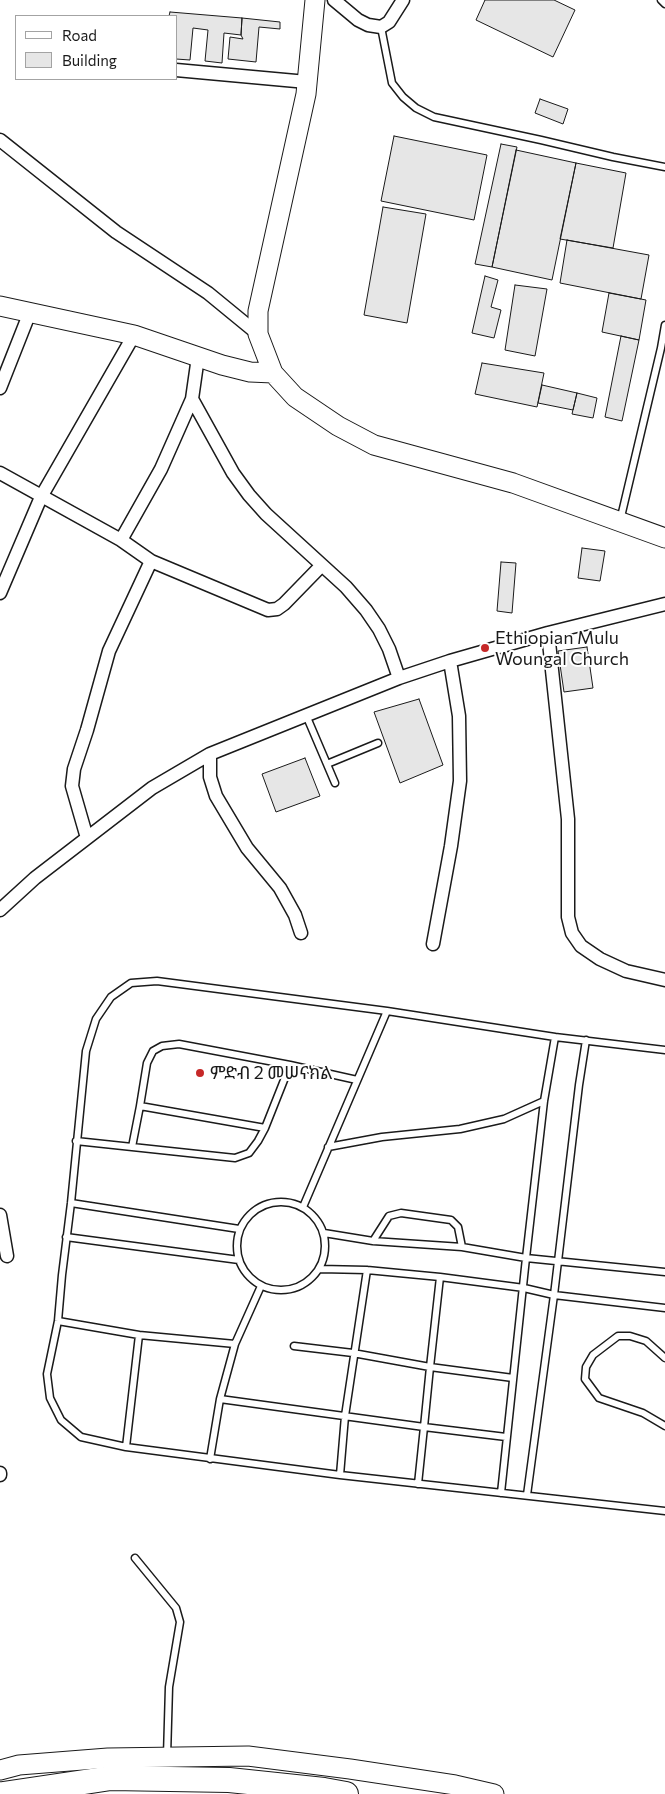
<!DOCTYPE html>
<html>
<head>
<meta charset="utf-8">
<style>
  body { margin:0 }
  #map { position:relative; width:665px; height:1794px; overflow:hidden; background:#fff; font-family:Commissioner,sans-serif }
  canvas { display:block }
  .legend { position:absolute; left:15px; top:15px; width:162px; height:65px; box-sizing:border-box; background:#fff; border:1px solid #a3a3a3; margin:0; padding:6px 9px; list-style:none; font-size:15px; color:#1a1a1a }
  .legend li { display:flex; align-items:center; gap:10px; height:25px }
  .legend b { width:25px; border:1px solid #a3a3a3 }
</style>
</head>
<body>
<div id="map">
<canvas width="665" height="1794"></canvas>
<ul class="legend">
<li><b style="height:6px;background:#fff"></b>Road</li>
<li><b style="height:14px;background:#e6e6e6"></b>Building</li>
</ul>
</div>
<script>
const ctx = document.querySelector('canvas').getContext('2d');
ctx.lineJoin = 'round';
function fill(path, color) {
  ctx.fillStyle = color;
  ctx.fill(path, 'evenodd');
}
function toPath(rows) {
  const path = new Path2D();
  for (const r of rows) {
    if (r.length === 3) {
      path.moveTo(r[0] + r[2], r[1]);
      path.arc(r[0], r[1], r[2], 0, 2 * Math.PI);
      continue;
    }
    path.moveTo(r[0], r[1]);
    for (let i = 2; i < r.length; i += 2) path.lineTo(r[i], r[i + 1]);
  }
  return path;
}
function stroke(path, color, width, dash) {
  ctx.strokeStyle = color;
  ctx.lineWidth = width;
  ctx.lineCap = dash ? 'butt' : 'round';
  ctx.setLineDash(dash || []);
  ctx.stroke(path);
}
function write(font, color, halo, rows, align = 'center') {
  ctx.font = font + ' Commissioner,"Noto Sans Ethiopic",sans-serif';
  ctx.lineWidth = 4;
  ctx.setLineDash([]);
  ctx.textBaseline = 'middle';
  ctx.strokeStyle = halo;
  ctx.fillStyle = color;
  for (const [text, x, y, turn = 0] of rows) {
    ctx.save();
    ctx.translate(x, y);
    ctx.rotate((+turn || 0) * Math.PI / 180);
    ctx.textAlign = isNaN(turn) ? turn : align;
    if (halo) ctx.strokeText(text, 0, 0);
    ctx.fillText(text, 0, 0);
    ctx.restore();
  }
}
const building = toPath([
  [485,0,554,0,575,10,553,57,476,20,485,0],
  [170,12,242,18,241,35,224,33,222,63,205,61,208,30,193,28,190,60,176,59,176,16,169,16,170,12],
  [242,18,280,22,280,29,259,27,256,62,228,59,230,37,243,39,241,35,242,18],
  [540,99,568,109,563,124,535,113,540,99],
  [394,136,487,155,474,220,381,201,394,136],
  [501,144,517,147,492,267,475,264,501,144],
  [516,150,576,163,552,280,492,267,516,150],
  [576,163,626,173,613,248,560,239,576,163],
  [383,207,426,214,407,323,364,315,383,207],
  [567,240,649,255,641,299,560,283,567,240],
  [485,276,498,280,491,307,501,310,494,338,472,333,485,276],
  [515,285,547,289,535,356,505,350,515,285],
  [609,293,646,300,639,340,602,332,609,293],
  [621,336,639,340,622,421,605,417,621,336],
  [482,363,544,373,537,407,475,394,482,363],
  [542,385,577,393,573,410,538,403,542,385],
  [577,393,597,398,593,418,572,414,577,393],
  [582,548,605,551,600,581,578,578,582,548],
  [501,562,516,563,512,613,497,611,501,562],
  [587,647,593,688,564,692,558,651,587,647],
  [419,699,443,765,400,783,374,712,419,699],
  [305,758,320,796,276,812,262,774,305,758]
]);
const lane = toPath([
  [661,0,665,4],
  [381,27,392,83,403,97,416,108,434,117,541,140,613,157,665,167],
  [620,521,661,348,665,325],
  [306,715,335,783],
  [327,764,378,743],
  [665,1050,555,1037,387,1011,157,981,131,983,111,997,96,1019,86,1051,71,1203,62,1275,58,1321,47,1374,50,1398,61,1420,81,1437,126,1447,340,1475,665,1511],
  [140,1106,147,1063,153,1051,162,1046,179,1044,290,1065],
  [76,1141,235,1158,249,1153,258,1141,265,1128,290,1065,357,1080],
  [132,1147,140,1106,265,1128],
  [328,1147,382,1137,460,1129,504,1119,544,1101],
  [281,1246,44],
  [71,1203,239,1229],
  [303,1207,387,1011],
  [324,1233,373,1241,462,1247,526,1258,665,1272],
  [66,1237,239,1260],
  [373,1241,389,1216,401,1213,451,1220,458,1227,462,1247],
  [320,1269,367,1270,440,1277,524,1288,554,1295,665,1308],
  [440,1277,430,1367,513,1378],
  [261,1286,235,1344,220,1399,424,1427,418,1484],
  [58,1321,139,1335],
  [294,1346,353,1353,430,1367,424,1427,506,1437],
  [665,1358,646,1341,630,1336,618,1336,593,1355,586,1367,585,1379,599,1398,643,1413,665,1426],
  [126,1447,139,1335,235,1344],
  [210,1459,220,1399],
  [340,1475,345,1416,367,1270],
  [501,1493,526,1258,544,1101,555,1037],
  [527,1495,554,1295,579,1085,586,1040],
  [135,1558,176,1608,180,1622,169,1687,167,1756]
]);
const street = toPath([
  [334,0,358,20,368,25,381,27,389,22,403,0],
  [176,70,307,82],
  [0,140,116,232,208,293,258,334],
  [198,357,192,399,233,473,249,495,266,514,346,587,366,610,379,629,389,649,399,678],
  [0,388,30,312],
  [192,399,161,469,121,540,151,561,268,610,277,609,284,604,322,565],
  [0,473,121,540],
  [0,593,41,497,134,335],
  [548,633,568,819,568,917,572,933,581,946,600,959,626,971,665,980],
  [210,754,210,777,216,796,247,848,280,888,295,915,301,933],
  [87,838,72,786,74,769,87,730,109,651,151,561],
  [0,910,35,878,152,788,210,754,399,678,450,661,548,633,665,604],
  [433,944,451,846,460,781,459,716,450,661],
  [0,1215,7,1256],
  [0,1475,0,1473]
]);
const secondary = toPath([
  [315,0,306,94,258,311,258,334,273,373,295,397,338,426,374,445,513,483,665,538],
  [0,306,134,335,222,365,250,372,273,373],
  [0,1770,19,1765,108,1758,248,1756,350,1769,455,1785,494,1794]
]);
const highway = toPath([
  [3,1794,111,1778,229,1780,324,1790,346,1794]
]);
const markers = [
  [485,648,5,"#c62828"],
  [200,1073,5,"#c62828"]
];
const poiNames = [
  ["Ethiopian Mulu",495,638],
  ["Woungal Church",495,659],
  ["ምድብ 2 መሠናክል",210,1073]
];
fill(building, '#e6e6e6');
stroke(building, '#1a1a1a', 1);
stroke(lane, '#1a1a1a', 9);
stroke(street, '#1a1a1a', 15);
stroke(secondary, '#1a1a1a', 21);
stroke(highway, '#1a1a1a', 26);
stroke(lane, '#fff', 6);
stroke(street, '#fff', 12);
stroke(secondary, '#fff', 19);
stroke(highway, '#fff', 24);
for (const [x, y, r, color] of markers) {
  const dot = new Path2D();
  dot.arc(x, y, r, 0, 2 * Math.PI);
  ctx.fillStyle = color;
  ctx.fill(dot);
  stroke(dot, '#fff', 2);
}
write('18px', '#1a1a1a', '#fff', poiNames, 'left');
</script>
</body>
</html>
